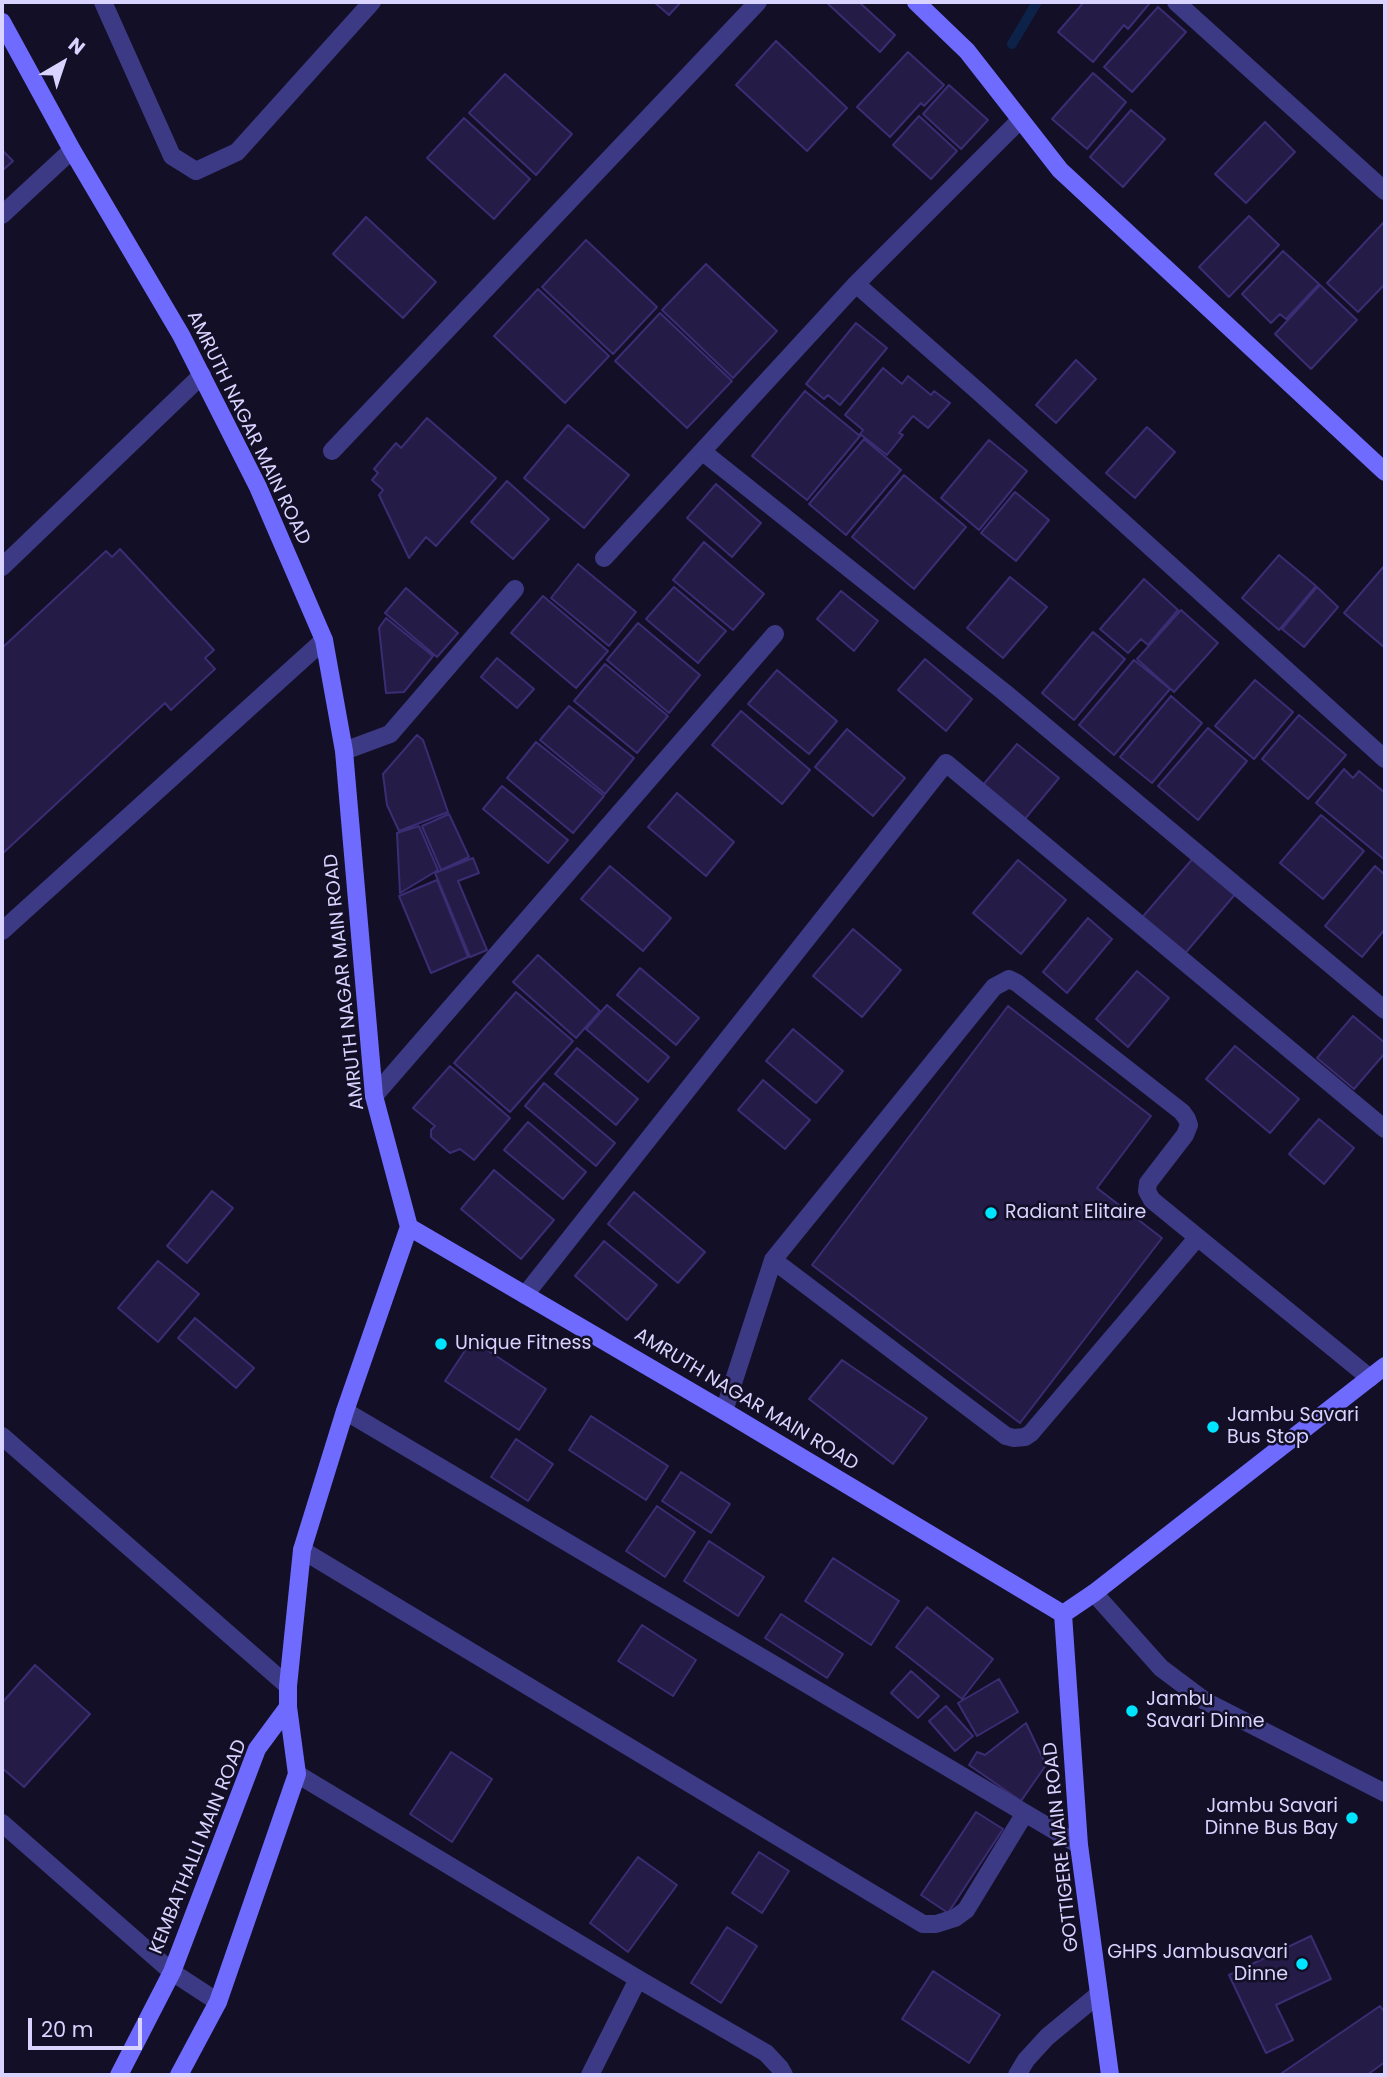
<!DOCTYPE html>
<html>
<head>
<meta charset="utf-8">
<style>
  body { margin:0 }
  #map { position:relative; width:1387px; height:2077px; overflow:hidden; background:#130f26; font-family:Poppins,sans-serif }
  canvas { display:block }
  .frame { position:absolute; inset:0; border:4px solid #d9d4ff; pointer-events:none }
  .north { position:absolute; left:28px; top:28px; width:70px; height:70px; -webkit-text-stroke:5px #130f26; paint-order:stroke; rotate:39deg; font-size:19px; font-weight:700; line-height:28px; text-align:center; color:#d9d4ff }
  .north::after { content:''; display:block; margin:auto; width:24px; height:32px; background:#d9d4ff; clip-path:polygon(50% 0,100% 100%,50% 72%,0 100%) }
  .scale { position:absolute; left:28px; top:2018px; width:114px; height:32px; box-sizing:border-box; border:4px solid #d9d4ff; border-top:0; padding-left:9px; font-size:21px; line-height:24px; white-space:nowrap; color:#d9d4ff; -webkit-text-stroke:5px #130f26; paint-order:stroke }
</style>
</head>
<body>
<div id="map">
<canvas width="1387" height="2077"></canvas>
<div class="frame"></div>
<div class="north">N</div>
<div class="scale">20 m</div>
</div>
<script>
const ctx = document.querySelector('canvas').getContext('2d');
ctx.lineJoin = 'round';
function toPath(rows) {
  const path = new Path2D();
  for (const r of rows) {
    path.moveTo(r[0], r[1]);
    for (let i = 2; i < r.length; i += 2) path.lineTo(r[i], r[i + 1]);
  }
  return path;
}
function stroke(path, color, width, dash) {
  ctx.strokeStyle = color;
  ctx.lineWidth = width;
  ctx.lineCap = dash ? 'butt' : 'round';
  ctx.setLineDash(dash || []);
  ctx.stroke(path);
}
function fill(path, color) {
  ctx.fillStyle = color;
  ctx.fill(path, 'evenodd');
}
function write(font, color, halo, rows, align = 'center') {
  ctx.font = font + ' Poppins,sans-serif';
  ctx.lineWidth = 5;
  ctx.setLineDash([]);
  ctx.textBaseline = 'middle';
  ctx.strokeStyle = halo;
  ctx.fillStyle = color;
  for (const [text, x, y, turn = 0] of rows) {
    ctx.save();
    ctx.translate(x, y);
    ctx.rotate((+turn || 0) * Math.PI / 180);
    ctx.textAlign = isNaN(turn) ? turn : align;
    if (halo) ctx.strokeText(text, 0, 0);
    ctx.fillText(text, 0, 0);
    ctx.restore();
  }
}
const stream = toPath([
  [1012,44,1037,2]
]);
const building = toPath([
  [654,2,681,2,669,15,654,2],
  [826,2,859,2,895,35,880,52,826,2],
  [1084,2,1147,2,1149,4,1128,29,1124,25,1093,62,1058,32,1084,2],
  [1158,7,1186,32,1132,92,1104,67,1158,7],
  [776,41,847,108,807,151,736,85,776,41],
  [908,52,944,85,924,106,921,103,890,137,857,107,908,52],
  [1093,73,1126,102,1087,149,1052,119,1093,73],
  [505,74,572,134,536,175,469,113,505,74],
  [949,85,988,120,961,149,923,114,949,85],
  [1131,110,1165,139,1123,187,1090,157,1131,110],
  [919,116,957,151,931,179,893,145,919,116],
  [464,118,530,179,494,219,427,158,464,118],
  [1265,122,1295,152,1246,203,1215,174,1265,122],
  [2,150,13,161,2,171,2,150],
  [1249,216,1279,245,1229,297,1199,267,1249,216],
  [366,217,436,282,403,318,333,254,366,217],
  [1384,222,1385,284,1358,312,1327,283,1384,222],
  [586,240,657,307,613,354,542,287,586,240],
  [1283,251,1319,284,1286,319,1280,314,1271,323,1242,294,1283,251],
  [706,264,777,331,733,378,662,310,706,264],
  [1320,285,1357,320,1311,369,1275,334,1320,285],
  [538,289,609,356,565,403,494,336,538,289],
  [660,313,732,381,687,428,615,361,660,313],
  [856,323,887,348,840,405,828,395,824,399,806,384,856,323],
  [1076,360,1096,379,1056,423,1036,405,1076,360],
  [883,368,902,384,908,376,931,395,934,391,950,403,928,428,913,416,899,433,903,435,887,455,860,434,863,430,845,415,883,368],
  [805,391,860,436,807,500,752,456,805,391],
  [427,418,496,478,436,546,426,537,409,558,379,495,383,490,372,480,378,473,374,469,396,443,401,448,427,418],
  [568,425,629,475,584,528,524,478,568,425],
  [1147,427,1175,452,1135,498,1106,473,1147,427],
  [864,439,901,470,846,535,809,504,864,439],
  [989,440,1027,471,979,530,941,498,989,440],
  [904,475,966,527,914,589,852,537,904,475],
  [507,481,549,519,513,559,471,522,507,481],
  [716,484,761,523,732,557,687,518,716,484],
  [1015,492,1049,520,1016,561,981,533,1015,492],
  [704,542,764,594,733,630,673,580,704,542],
  [120,549,214,650,205,658,215,669,171,710,165,703,2,854,2,648,106,551,112,557,120,549],
  [1279,555,1316,586,1279,630,1242,598,1279,555],
  [578,564,636,612,609,646,551,598,578,564],
  [1385,565,1385,648,1344,613,1385,565],
  [1010,577,1047,607,1003,658,967,628,1010,577],
  [1144,579,1178,610,1148,645,1141,639,1128,653,1100,629,1144,579],
  [674,587,726,631,698,663,646,619,674,587],
  [1317,587,1338,607,1304,647,1282,629,1317,587],
  [406,588,458,633,437,657,385,613,406,588],
  [841,591,878,621,854,651,817,619,841,591],
  [543,596,608,651,576,688,511,633,543,596],
  [1181,610,1218,643,1174,692,1137,659,1181,610],
  [386,618,433,656,404,692,386,693,379,628,386,618],
  [638,623,700,675,669,713,607,660,638,623],
  [1093,632,1125,659,1074,720,1042,693,1093,632],
  [497,658,534,689,517,708,481,677,497,658],
  [925,659,972,699,946,731,898,690,925,659],
  [1134,660,1170,689,1114,755,1079,725,1134,660],
  [605,664,668,716,637,753,574,701,605,664],
  [777,670,837,721,809,754,748,704,777,670],
  [1255,680,1293,712,1254,759,1215,726,1255,680],
  [1171,696,1202,723,1152,783,1120,757,1171,696],
  [569,706,634,758,605,794,540,740,569,706],
  [741,711,810,770,782,804,712,745,741,711],
  [1299,715,1346,755,1308,799,1262,759,1299,715],
  [1208,728,1247,761,1198,820,1158,786,1208,728],
  [847,729,905,778,873,816,815,767,847,729],
  [417,735,423,740,448,812,399,831,387,805,383,774,417,735],
  [536,742,604,796,573,833,507,778,536,742],
  [1017,744,1059,778,1024,820,983,785,1017,744],
  [1344,769,1353,778,1359,771,1385,793,1385,860,1316,803,1344,769],
  [502,786,568,840,548,863,483,809,502,786],
  [677,793,734,842,706,876,648,827,677,793],
  [449,814,469,857,441,870,422,826,449,814],
  [1321,815,1364,851,1323,899,1280,863,1321,815],
  [419,826,438,870,400,893,397,833,419,826],
  [1195,856,1237,892,1182,957,1139,921,1195,856],
  [473,858,479,873,458,881,487,950,470,957,435,873,473,858],
  [1018,860,1066,900,1021,954,973,913,1018,860],
  [610,866,671,918,643,951,581,899,610,866],
  [1375,866,1385,875,1385,929,1362,957,1325,926,1375,866],
  [437,880,468,957,431,973,399,896,437,880],
  [1088,918,1112,939,1067,993,1043,972,1088,918],
  [853,929,901,970,862,1017,813,976,853,929],
  [538,955,600,1011,576,1038,513,982,538,955],
  [640,968,699,1018,676,1045,617,995,640,968],
  [1137,971,1169,998,1128,1047,1096,1019,1137,971],
  [516,992,573,1041,510,1112,454,1063,516,992],
  [607,1005,669,1057,648,1082,586,1029,607,1005],
  [1008,1006,1151,1116,1097,1188,1162,1238,1020,1423,812,1265,1008,1006],
  [1353,1016,1385,1043,1385,1053,1354,1089,1317,1058,1353,1016],
  [793,1029,843,1071,816,1103,766,1061,793,1029],
  [1235,1046,1299,1099,1270,1133,1206,1079,1235,1046],
  [577,1048,638,1099,616,1125,555,1074,577,1048],
  [450,1066,510,1118,474,1160,460,1149,450,1153,431,1137,431,1130,435,1126,413,1108,450,1066],
  [763,1080,810,1120,785,1149,738,1110,763,1080],
  [544,1083,615,1143,596,1166,525,1106,544,1083],
  [1319,1119,1354,1148,1324,1184,1289,1154,1319,1119],
  [528,1122,586,1172,563,1199,504,1150,528,1122],
  [494,1170,554,1220,521,1259,461,1209,494,1170],
  [212,1191,233,1208,187,1263,167,1246,212,1191],
  [634,1192,705,1252,678,1283,608,1224,634,1192],
  [604,1241,657,1285,627,1320,575,1276,604,1241],
  [158,1261,199,1294,158,1342,118,1308,158,1261],
  [195,1318,254,1368,236,1388,178,1338,195,1318],
  [472,1340,546,1389,519,1430,445,1381,472,1340],
  [842,1360,927,1418,893,1464,809,1399,842,1360],
  [591,1416,668,1466,646,1500,569,1450,591,1416],
  [516,1439,553,1464,528,1501,491,1477,516,1439],
  [681,1472,730,1504,711,1533,662,1501,681,1472],
  [657,1506,695,1532,665,1577,626,1551,657,1506],
  [709,1541,764,1577,738,1616,684,1581,709,1541],
  [833,1558,899,1601,871,1645,805,1601,833,1558],
  [927,1607,993,1659,962,1699,896,1647,927,1607],
  [781,1614,843,1654,827,1678,765,1638,781,1614],
  [642,1625,696,1660,673,1696,618,1661,642,1625],
  [35,1665,90,1714,24,1787,2,1768,2,1703,35,1665],
  [911,1671,939,1696,918,1718,891,1693,911,1671],
  [999,1679,1018,1712,977,1736,958,1703,999,1679],
  [946,1706,973,1736,955,1751,929,1721,946,1706],
  [1026,1723,1046,1765,1021,1801,969,1765,977,1752,985,1755,1026,1723],
  [451,1752,492,1779,452,1842,410,1814,451,1752],
  [976,1812,1003,1829,948,1913,921,1895,976,1812],
  [759,1852,789,1871,762,1913,732,1893,759,1852],
  [638,1857,677,1885,628,1952,590,1923,638,1857],
  [727,1927,757,1946,721,2003,691,1983,727,1927],
  [1311,1936,1331,1979,1276,2005,1293,2040,1266,2053,1229,1975,1311,1936],
  [933,1971,1000,2015,969,2063,902,2019,933,1971],
  [1380,2006,1385,2013,1385,2062,1367,2075,1279,2075,1380,2006]
]);
const lane = toPath([
  [1094,1593,1161,1668,1205,1701,1385,1793]
]);
const street = toPath([
  [103,2,172,156,196,171,237,152,372,2],
  [1176,2,1385,191],
  [2,215,72,150],
  [856,284,980,393,1385,759],
  [332,451,758,2],
  [703,452,1004,692,1385,1010],
  [604,558,856,284,1020,120],
  [2,567,202,375],
  [344,751,390,734,515,589],
  [2,931,324,640],
  [374,1096,775,634],
  [773,1260,1006,1436,1014,1438,1025,1437,1031,1433,1197,1238],
  [525,1295,946,763,1385,1129],
  [345,1411,1079,1845],
  [724,1411,773,1260,994,987,1009,979,1017,983,1182,1112,1187,1119,1189,1125,1185,1135,1148,1183,1147,1191,1152,1200,1370,1378],
  [2,1436,288,1686],
  [302,1550,923,1924,936,1924,955,1918,966,1910,1025,1813],
  [297,1774,638,1979,766,2053,780,2068,784,2075],
  [2,1823,172,1972,218,2002],
  [590,2075,638,1979],
  [1017,2075,1026,2060,1047,2037,1099,1994]
]);
const secondary = toPath([
  [916,2,967,51,1060,170,1385,472],
  [2,22,72,150,181,335,258,487,324,640,344,751,374,1096,409,1227,724,1411,1063,1614],
  [1063,1614,1079,1845,1110,2075],
  [1063,1614,1094,1593,1385,1366],
  [119,2075,172,1972,257,1749,288,1707],
  [179,2075,218,2002,297,1774,288,1707,288,1686,302,1550,345,1411,409,1227]
]);
const markers = [
  [991,1213,7,"#00e5ff"],
  [441,1344,7,"#00e5ff"],
  [1213,1427,7,"#00e5ff"],
  [1132,1711,7,"#00e5ff"],
  [1352,1818,7,"#00e5ff"],
  [1302,1964,7,"#00e5ff"]
];
const streetNames = [
  ["AMRUTH NAGAR MAIN ROAD",248,428,64],
  ["AMRUTH NAGAR MAIN ROAD",345,982,-96],
  ["AMRUTH NAGAR MAIN ROAD",746,1400,31],
  ["KEMBATHALLI MAIN ROAD",199,1847,-68],
  ["GOTTIGERE MAIN ROAD",1062,1847,-96]
];
const poiNames = [
  ["Radiant Elitaire",1005,1213],
  ["Unique Fitness",455,1344],
  ["Jambu Savari",1227,1416],
  ["Bus Stop",1227,1438],
  ["Jambu",1146,1700],
  ["Savari Dinne",1146,1722],
  ["Jambu Savari",1338,1807,"right"],
  ["Dinne Bus Bay",1338,1829,"right"],
  ["GHPS Jambusavari",1288,1953,"right"],
  ["Dinne",1288,1975,"right"]
];
stroke(stream, '#0c2248', 10);
fill(building, '#241b47');
stroke(building, '#3b2d73', 2);
stroke(lane, '#3d3a85', 18);
stroke(street, '#3d3a85', 18);
stroke(secondary, '#6f6bff', 18);
for (const [x, y, r, color] of markers) {
  const dot = new Path2D();
  dot.arc(x, y, r, 0, 2 * Math.PI);
  ctx.fillStyle = color;
  ctx.fill(dot);
  stroke(dot, '#130f26', 2.5);
}
write('19px', '#d9d4ff', '#130f26', streetNames);
write('19px', '#d9d4ff', '#130f26', poiNames, 'left');
</script>
</body>
</html>
